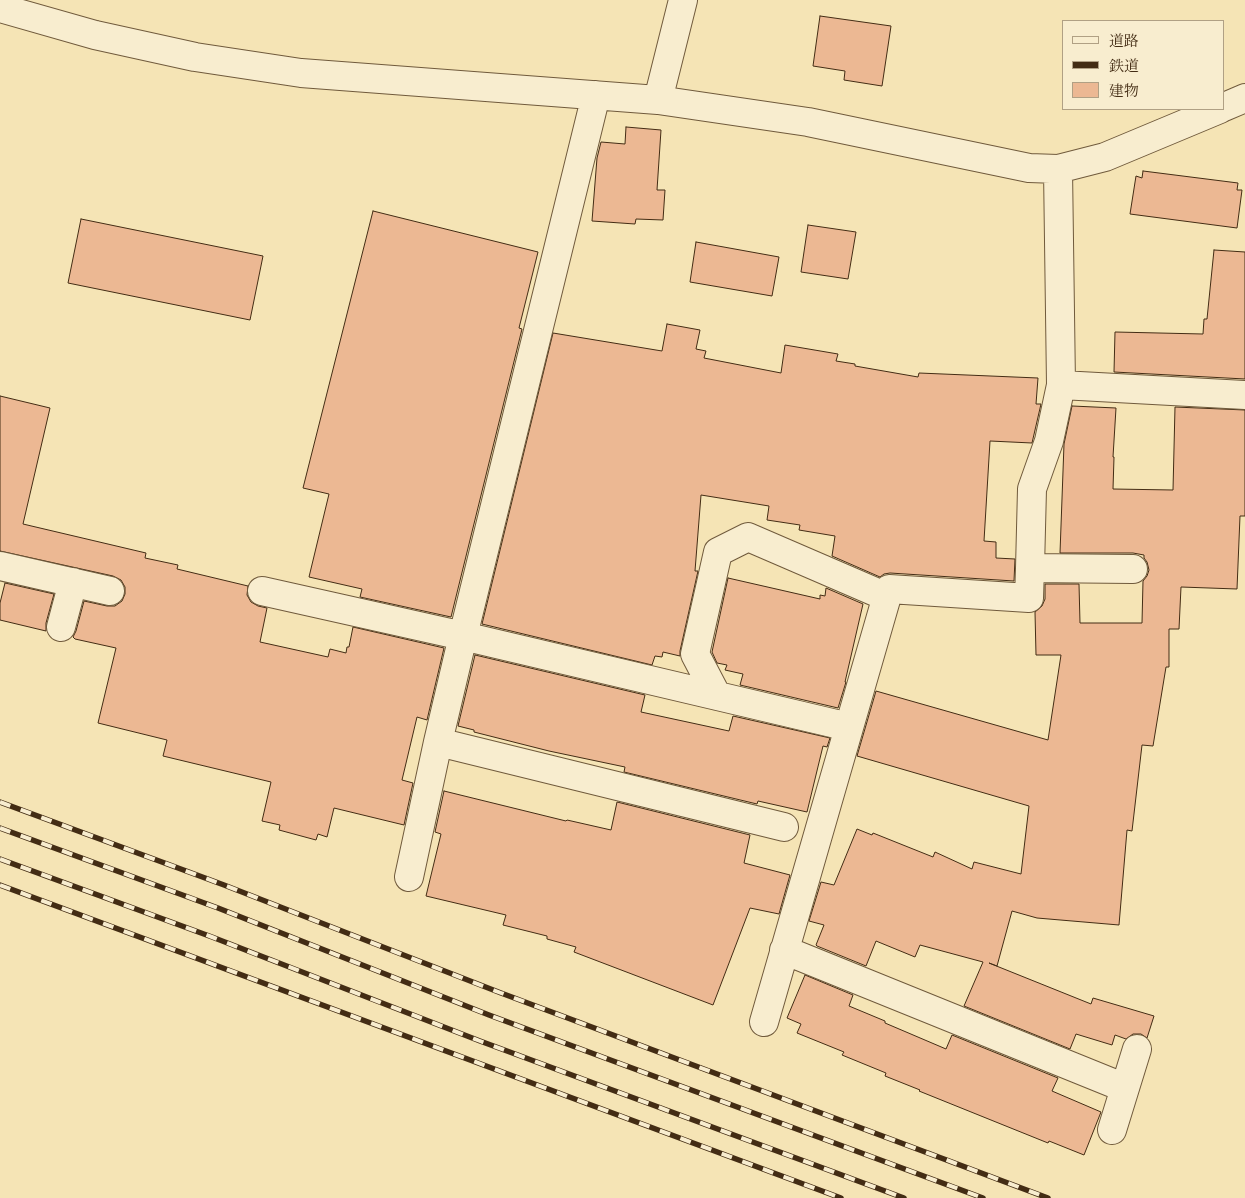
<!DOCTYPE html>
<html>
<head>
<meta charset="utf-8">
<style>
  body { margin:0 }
  #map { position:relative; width:1245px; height:1198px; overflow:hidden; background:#f5e4b5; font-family:"IM FELL English","Noto Serif JP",serif }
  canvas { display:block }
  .legend { position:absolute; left:1062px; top:20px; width:162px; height:90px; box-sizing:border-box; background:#f8edcf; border:1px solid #b0a084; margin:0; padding:6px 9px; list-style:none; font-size:15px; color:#432c14 }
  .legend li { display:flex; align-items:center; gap:10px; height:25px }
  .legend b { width:25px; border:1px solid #b0a084 }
</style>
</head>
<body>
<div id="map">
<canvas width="1245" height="1198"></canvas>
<ul class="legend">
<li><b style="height:6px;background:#f8edcf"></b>道路</li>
<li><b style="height:6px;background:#432c14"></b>鉄道</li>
<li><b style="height:14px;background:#ecb893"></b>建物</li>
</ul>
</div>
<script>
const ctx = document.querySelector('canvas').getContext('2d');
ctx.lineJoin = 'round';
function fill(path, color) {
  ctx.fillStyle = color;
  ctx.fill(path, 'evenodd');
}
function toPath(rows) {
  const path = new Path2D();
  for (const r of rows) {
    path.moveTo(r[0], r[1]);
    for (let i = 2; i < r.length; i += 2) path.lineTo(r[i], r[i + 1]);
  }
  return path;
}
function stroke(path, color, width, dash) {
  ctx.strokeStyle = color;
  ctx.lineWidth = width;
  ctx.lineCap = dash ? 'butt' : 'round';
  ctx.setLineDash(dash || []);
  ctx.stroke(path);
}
const building = toPath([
  [820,16,891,26,882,86,844,80,845,71,813,66,820,16],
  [626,127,661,130,657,190,665,190,663,220,636,219,635,224,592,221,597,158,601,142,625,144,626,127],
  [1143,171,1238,183,1237,190,1242,190,1237,228,1130,214,1136,176,1142,178,1143,171],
  [373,211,538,252,519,328,522,329,451,617,360,597,362,589,309,577,329,494,303,488,373,211],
  [81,219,263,256,250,320,68,283,81,219],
  [808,225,856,232,848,279,801,272,808,225],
  [696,242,779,257,772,296,690,282,696,242],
  [1214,250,1245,252,1245,379,1114,372,1115,332,1203,334,1204,319,1207,319,1214,250],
  [667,324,700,330,696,349,706,351,704,358,781,373,785,345,838,354,836,361,855,364,855,366,918,377,919,373,1038,378,1036,404,1041,404,1032,443,990,441,984,541,996,542,996,558,1015,559,1014,581,890,573,884,574,880,577,832,556,835,536,799,530,800,525,767,520,769,506,701,495,695,571,698,571,680,651,680,656,663,652,662,657,655,656,652,665,482,624,553,333,662,351,667,324],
  [0,396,50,408,23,524,146,553,145,558,178,565,177,569,248,586,247,595,251,602,258,606,267,608,260,642,328,657,330,649,346,653,347,647,349,647,353,627,444,648,427,720,417,717,402,780,413,783,404,825,334,808,327,837,318,834,316,840,279,830,280,825,262,821,271,782,163,756,167,740,98,723,116,648,75,639,73,637,76,631,84,601,107,606,115,606,122,601,125,594,125,587,121,580,113,576,0,551,0,396],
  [1072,406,1116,408,1113,457,1114,457,1113,489,1173,490,1175,407,1245,410,1245,516,1240,516,1237,589,1181,587,1179,629,1169,629,1169,667,1166,667,1153,746,1142,745,1132,831,1127,830,1119,925,1037,918,1012,911,997,966,989,963,1091,1004,1093,998,1154,1016,1147,1038,1141,1034,1133,1034,1126,1039,1115,1035,1112,1045,1076,1034,1070,1049,964,1006,983,962,920,945,915,957,876,941,866,966,817,946,816,945,824,925,809,921,821,882,834,885,857,829,872,835,873,833,933,857,935,852,972,869,974,862,1021,874,1029,806,857,756,876,691,1048,740,1061,655,1036,655,1035,612,1042,606,1045,599,1045,584,1079,584,1080,623,1142,623,1143,581,1147,576,1149,570,1147,562,1144,558,1144,555,1133,553,1060,553,1064,444,1072,406],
  [728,578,820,599,820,595,825,596,826,588,863,604,845,682,846,682,838,708,740,685,743,674,725,670,727,665,717,663,712,652,728,578],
  [5,583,54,594,46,623,46,631,0,620,0,603,5,583],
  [475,655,645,695,641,712,729,731,733,716,830,738,827,747,823,746,807,812,758,801,757,804,624,772,625,767,549,751,474,732,474,730,458,726,475,655],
  [444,791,566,821,567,820,611,830,617,802,750,835,744,863,790,875,779,914,750,908,713,1005,574,952,576,947,547,939,547,936,503,925,506,915,426,896,441,834,435,832,444,791],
  [805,975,853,995,849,1006,885,1021,885,1023,946,1049,952,1035,1058,1078,1052,1091,1101,1112,1084,1155,1049,1141,1048,1143,919,1091,920,1090,885,1076,886,1073,842,1055,844,1052,797,1033,801,1024,787,1018,805,975]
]);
const minor = toPath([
  [0,8,95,35,195,57,301,73,658,100,808,122,1029,168,1058,169,1105,157,1220,109],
  [658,100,683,0],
  [1224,107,1245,98],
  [1058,169,1061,385,1245,395],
  [1061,385,1049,441,1032,489,1030,568,1133,569],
  [0,566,110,591],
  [262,591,463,636,849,727],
  [61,627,73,582],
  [717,696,695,654,718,552,748,537,887,597],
  [438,742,784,827],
  [409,877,438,742,463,636,596,95],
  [784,950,1125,1088],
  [764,1022,889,589,1029,598,1030,568],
  [1112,1130,1137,1049]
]);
const rail = toPath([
  [0,802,224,885,501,993,1048,1198],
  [0,828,218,908,489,1015,983,1198],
  [0,859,212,937,480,1041,904,1198],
  [0,885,841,1198]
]);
fill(building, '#ecb893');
stroke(building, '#432c14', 1);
stroke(minor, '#705a3c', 30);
stroke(minor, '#f8edcf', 28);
stroke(rail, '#432c14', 5.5);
stroke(rail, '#f8edcf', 4, [11]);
</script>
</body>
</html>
